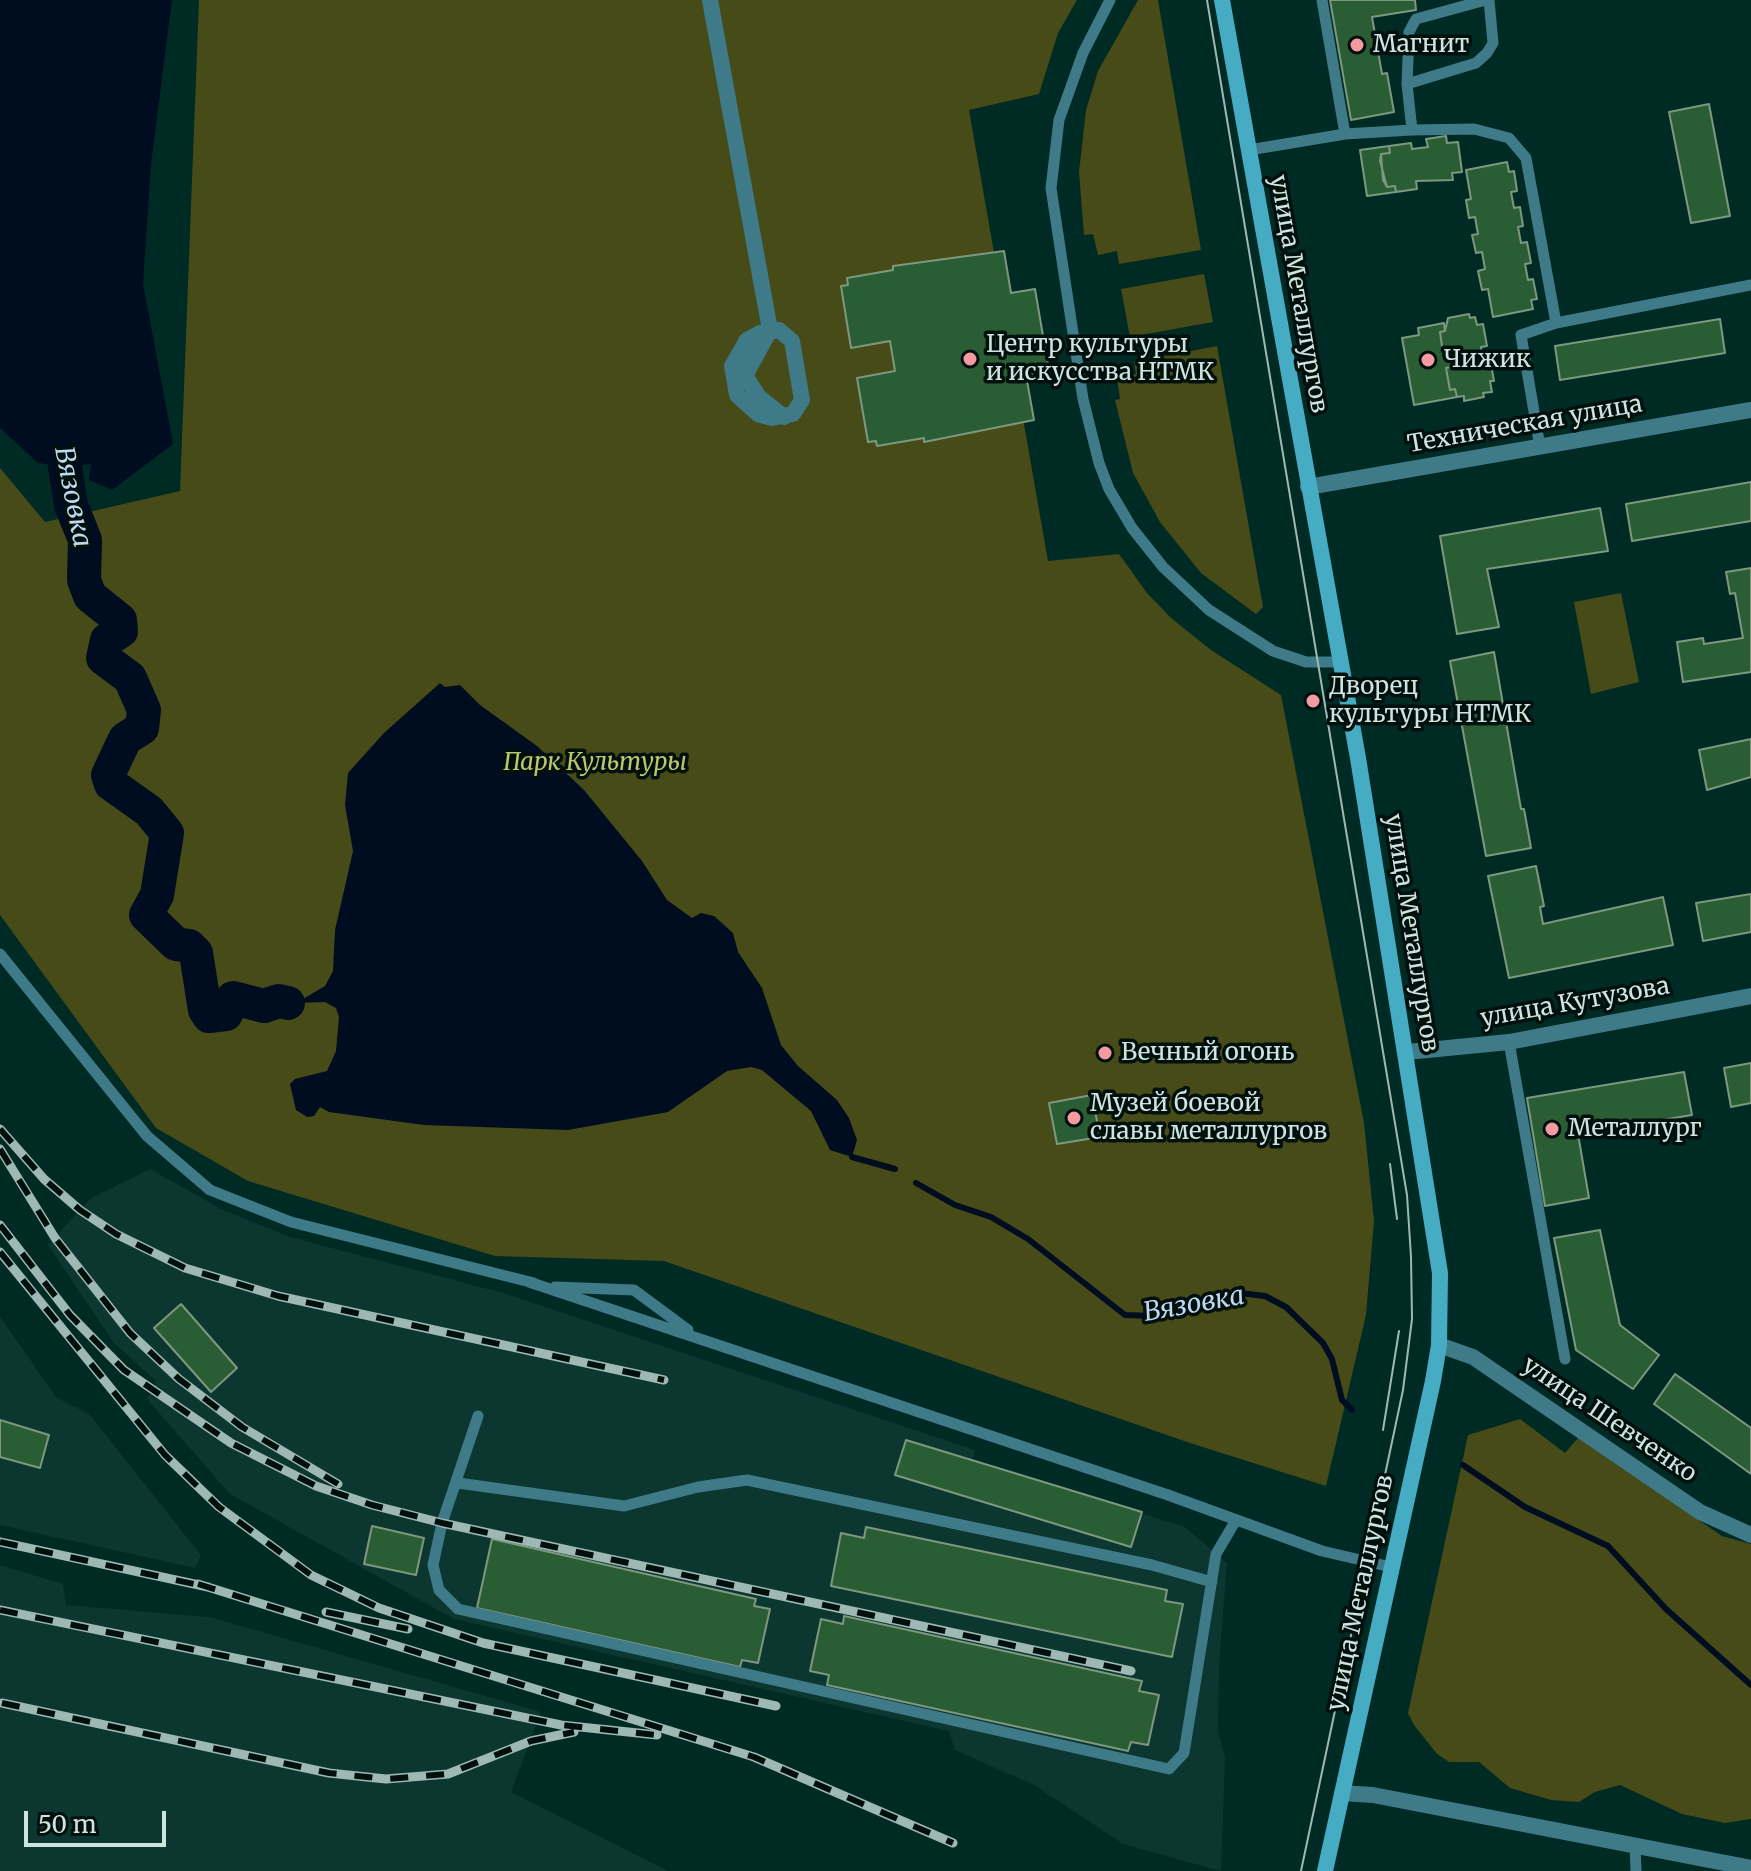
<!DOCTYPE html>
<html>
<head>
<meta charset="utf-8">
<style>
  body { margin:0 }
  #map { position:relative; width:1751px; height:1871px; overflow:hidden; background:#002a24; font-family:Merriweather,serif }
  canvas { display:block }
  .scale { position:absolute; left:24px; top:1811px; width:142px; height:36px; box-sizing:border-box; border:4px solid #cee4df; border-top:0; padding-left:10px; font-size:24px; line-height:28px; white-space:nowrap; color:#cee4df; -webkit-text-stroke:6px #02100d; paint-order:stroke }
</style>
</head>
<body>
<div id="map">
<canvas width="1751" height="1871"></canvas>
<div class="scale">50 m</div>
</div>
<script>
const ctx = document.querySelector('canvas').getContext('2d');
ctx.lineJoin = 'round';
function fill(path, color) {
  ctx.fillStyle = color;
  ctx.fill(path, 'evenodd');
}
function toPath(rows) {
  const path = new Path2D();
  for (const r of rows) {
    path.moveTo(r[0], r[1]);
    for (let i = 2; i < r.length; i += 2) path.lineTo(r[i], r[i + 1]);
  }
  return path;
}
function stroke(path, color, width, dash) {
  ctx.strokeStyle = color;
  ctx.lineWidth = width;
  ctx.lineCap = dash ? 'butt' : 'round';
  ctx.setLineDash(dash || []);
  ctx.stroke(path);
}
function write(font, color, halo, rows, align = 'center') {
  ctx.font = font + ' Merriweather,serif';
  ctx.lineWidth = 7;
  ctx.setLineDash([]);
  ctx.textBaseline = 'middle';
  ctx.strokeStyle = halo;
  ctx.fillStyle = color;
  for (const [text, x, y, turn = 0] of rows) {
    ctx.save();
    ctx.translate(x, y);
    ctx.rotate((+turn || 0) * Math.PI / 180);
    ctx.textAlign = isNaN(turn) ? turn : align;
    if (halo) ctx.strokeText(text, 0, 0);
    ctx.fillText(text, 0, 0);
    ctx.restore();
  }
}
const built = toPath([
  [150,1169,223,1210,290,1237,503,1293,975,1450,972,1460,1185,1527,1227,1563,1219,1664,1218,1731,1225,1758,1221,1871,1123,1844,1034,1785,955,1750,949,1731,454,1619,230,1494,147,1399,156,1381,114,1343,48,1245,91,1198],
  [0,1317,57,1398,89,1414,201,1555,195,1568,0,1525],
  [0,1565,63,1584,66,1605,209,1617,541,1712,511,1792,668,1871,0,1871]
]);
const green = toPath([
  [199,0,1077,0,1058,33,1039,94,969,110,1048,561,1119,554,1147,593,1171,618,1211,650,1281,695,1364,1123,1374,1221,1366,1315,1326,1486,1190,1443,664,1261,495,1256,248,1181,156,1128,0,915,0,468,45,522,180,491],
  [1138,0,1158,0,1201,250,1119,264,1117,251,1098,255,1093,234,1084,235,1079,172,1086,110,1098,71],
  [1204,274,1213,322,1130,337,1121,289],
  [1217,346,1263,607,1256,614,1201,573,1160,522,1133,473,1115,400,1120,399,1117,378,1136,374,1134,362],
  [1621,593,1639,682,1591,694,1574,602],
  [1520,1419,1565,1453,1578,1438,1722,1536,1751,1544,1751,1819,1725,1823,1682,1814,1620,1785,1595,1792,1579,1802,1551,1800,1510,1788,1479,1762,1449,1762,1437,1754,1414,1725,1408,1713,1468,1435]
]);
const water = toPath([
  [0,0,172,0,151,164,143,284,173,444,112,490,89,480,91,464,70,467,38,463,0,428],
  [440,683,445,687,460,685,480,705,537,746,584,790,642,861,667,900,692,918,701,913,714,916,733,933,738,952,762,988,781,1045,798,1066,837,1100,849,1118,857,1140,852,1157,830,1150,811,1111,762,1070,751,1067,727,1071,668,1112,568,1130,424,1125,329,1112,320,1107,314,1116,307,1117,296,1110,290,1084,295,1079,327,1071,336,1051,339,1017,336,1008,325,1002,296,1003,325,986,333,971,335,930,353,851,345,805,348,773,384,733]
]);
const stream = toPath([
  [852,1157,895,1169],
  [916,1183,955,1205,991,1217,1028,1239,1125,1315,1153,1316,1239,1293,1265,1296,1286,1307,1323,1343,1332,1359,1342,1400,1352,1410],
  [1463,1465,1525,1507,1608,1546,1666,1609,1751,1685]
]);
const river = toPath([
  [58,421,71,505,85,540,84,580,90,596,120,620,121,631,107,640,103,658,130,678,144,710,142,728,125,739,108,775,111,784,149,811,167,833,157,895,146,915,176,944,189,946,196,953,205,1010,209,1016,226,1014,233,998,264,1006,279,1001,288,1003]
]);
const building = toPath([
  [1330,0,1415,0,1416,10,1372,17,1382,74,1387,73,1394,112,1351,120,1330,0],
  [1709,104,1730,216,1691,223,1669,112,1709,104],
  [1446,136,1447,143,1458,142,1462,172,1452,173,1453,180,1416,181,1417,189,1396,192,1395,186,1387,187,1380,161,1381,154,1390,153,1389,146,1411,143,1412,149,1428,147,1426,139,1446,136],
  [1389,146,1390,153,1381,154,1383,180,1387,187,1395,186,1396,192,1367,196,1360,150,1389,146],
  [1507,162,1509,172,1514,171,1517,191,1511,192,1514,208,1520,207,1523,226,1518,227,1521,243,1527,242,1531,263,1525,264,1528,280,1533,279,1537,299,1531,300,1533,309,1493,317,1488,289,1482,290,1478,271,1485,269,1482,252,1476,253,1472,235,1478,234,1475,217,1469,218,1466,200,1471,199,1466,170,1507,162],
  [1004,251,1011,293,1035,289,1049,371,1026,375,1034,420,924,442,924,438,877,446,876,441,868,442,857,378,895,371,890,341,851,348,841,286,848,285,847,278,893,270,893,266,1004,251],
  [1469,314,1470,318,1475,317,1477,325,1483,324,1487,346,1481,347,1483,360,1490,359,1494,381,1490,381,1492,392,1483,393,1484,397,1464,401,1464,396,1457,397,1455,389,1450,390,1446,368,1451,367,1448,352,1443,353,1440,332,1445,331,1448,318,1469,314],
  [1720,319,1725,353,1560,380,1555,346,1720,319],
  [1444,323,1445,331,1440,332,1443,353,1448,352,1451,367,1446,368,1450,390,1455,389,1457,397,1414,405,1402,338,1419,335,1418,328,1444,323],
  [1751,482,1751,521,1632,541,1626,504,1751,482],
  [1600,508,1608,551,1487,569,1499,627,1457,634,1440,536,1600,508],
  [1751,568,1751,672,1683,682,1677,642,1703,638,1704,644,1743,638,1735,593,1730,594,1726,572,1751,568],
  [1494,652,1521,809,1524,809,1531,848,1486,856,1450,661,1494,652],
  [1751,739,1751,777,1707,790,1699,750,1751,739],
  [1536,866,1544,906,1540,907,1543,924,1663,897,1673,945,1509,978,1488,876,1536,866],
  [1751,894,1751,932,1703,941,1696,903,1751,894],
  [1751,1063,1751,1103,1731,1107,1724,1068,1751,1063],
  [1684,1072,1692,1115,1578,1134,1589,1198,1545,1206,1527,1098,1684,1072],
  [1092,1095,1100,1137,1057,1144,1049,1103,1092,1095],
  [1600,1230,1620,1325,1659,1355,1633,1389,1576,1350,1554,1238,1600,1230],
  [181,1304,237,1368,211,1392,154,1328,181,1304],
  [1675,1374,1751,1428,1751,1474,1654,1404,1675,1374],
  [0,1420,49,1435,40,1468,0,1457,0,1420],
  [906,1440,1142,1512,1131,1547,895,1475,906,1440],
  [372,1526,424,1538,416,1575,364,1564,372,1526],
  [866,1527,1167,1590,1165,1601,1183,1604,1172,1657,831,1586,841,1533,864,1538,866,1527],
  [492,1539,756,1599,754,1606,770,1609,758,1663,742,1660,740,1667,477,1608,492,1539],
  [844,1616,1142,1681,1139,1691,1159,1695,1148,1745,1131,1742,1128,1751,827,1685,829,1675,810,1671,821,1619,843,1624,844,1616]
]);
const lane = toPath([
  [1110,0,1083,53,1059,120,1051,188,1083,399,1099,463,1109,489,1132,528,1163,567,1209,610,1273,651,1306,662,1338,662],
  [1322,0,1345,134],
  [1407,84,1476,63,1487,53,1493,43,1489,0],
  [1412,130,1407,84,1409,32,1416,19,1486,0],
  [1249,150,1345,134,1412,130,1474,129,1509,138,1526,158,1556,323,1751,285],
  [1540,447,1521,335,1556,323],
  [0,954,147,1136,210,1190,291,1222,534,1283],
  [1509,1042,1565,1359],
  [529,1282,1168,1495,1322,1551,1391,1567],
  [555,1287,634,1290,688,1330],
  [478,1416,442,1523,433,1565,439,1590,458,1609,1169,1769,1184,1753,1216,1554,1236,1520],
  [458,1483,624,1506,698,1487,747,1480,1152,1565,1212,1582],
  [1635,1845,1636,1871]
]);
const street = toPath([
  [710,0,770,330,745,376,759,397,784,417],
  [779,330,792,341,802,400,793,414,772,418,758,414,737,395,732,366,747,340,760,333,779,330],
  [1308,487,1751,410],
  [1407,1052,1509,1042,1751,996],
  [1439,1345,1473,1357,1700,1512,1751,1535],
  [1342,1793,1373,1795,1751,1868]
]);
const secondary = toPath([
  [1222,0,1358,758,1440,1273,1439,1345,1433,1381,1325,1871]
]);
const tram = toPath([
  [1207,0,1407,1195,1411,1257,1412,1319,1403,1390,1301,1871],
  [1390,1164,1397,1219],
  [1383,1430,1399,1331]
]);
const rail = toPath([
  [0,1129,44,1179,80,1210,116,1234,185,1268,278,1296,664,1380],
  [0,1149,55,1238,130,1333,179,1379,242,1427,338,1484],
  [0,1225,70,1315,124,1370,231,1443,316,1486,372,1505,442,1523,1131,1671],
  [0,1252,165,1455,219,1507,311,1575,379,1608,483,1643,776,1706],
  [0,1542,208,1587],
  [198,1584,754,1757,953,1843],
  [0,1610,561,1725,657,1735],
  [326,1612,408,1629],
  [2,1703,329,1773,386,1779,448,1774,531,1741,574,1732]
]);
const markers = [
  [1357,45,8,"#f49aa1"],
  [970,359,8,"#f49aa1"],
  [1428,360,8,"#f49aa1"],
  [1313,701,8,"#f49aa1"],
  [1105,1053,8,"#f49aa1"],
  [1074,1118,8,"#f49aa1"],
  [1552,1129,8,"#f49aa1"]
];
const poiNames = [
  ["Магнит",1373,45],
  ["Центр культуры",986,345],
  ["и искусства НТМК",986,373],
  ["Чижик",1444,360],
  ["Дворец",1329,687],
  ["культуры НТМК",1329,715],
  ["Вечный огонь",1121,1053],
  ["Музей боевой",1090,1104],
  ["славы металлургов",1090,1132],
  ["Металлург",1568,1129]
];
const streetNames = [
  ["улица Металлургов",1298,294,80],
  ["Техническая улица",1525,425,-10],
  ["улица Металлургов",1411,933,81],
  ["улица Кутузова",1575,1003,-10],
  ["улица Шевченко",1609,1420,34],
  ["улица Металлургов",1361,1593,-78]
];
const parkNames = [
  ["Парк Культуры",595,763]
];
const waterNames = [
  ["Вязовка",72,497,79],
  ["Вязовка",1194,1305,-10]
];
fill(built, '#0c3731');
fill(green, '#464b18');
fill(water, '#000c1f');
stroke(stream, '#000c1f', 6);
stroke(river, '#000c1f', 34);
fill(building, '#2b5d35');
stroke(building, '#7c987f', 2);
stroke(lane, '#3f7a88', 11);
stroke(street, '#3f7a88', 16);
stroke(secondary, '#46acc3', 16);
stroke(tram, '#9eb9b3', 2);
stroke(rail, '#9eb9b3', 9);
stroke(rail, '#02100d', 6, [18]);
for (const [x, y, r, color] of markers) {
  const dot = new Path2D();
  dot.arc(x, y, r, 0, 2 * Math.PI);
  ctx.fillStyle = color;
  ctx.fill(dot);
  stroke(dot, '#02100d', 3);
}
write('24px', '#cee4df', '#02100d', poiNames, 'left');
write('24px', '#cee4df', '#02100d', streetNames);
write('italic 24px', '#bcc76d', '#02100d', parkNames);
write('italic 26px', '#bed8f2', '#02100d', waterNames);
</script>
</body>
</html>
